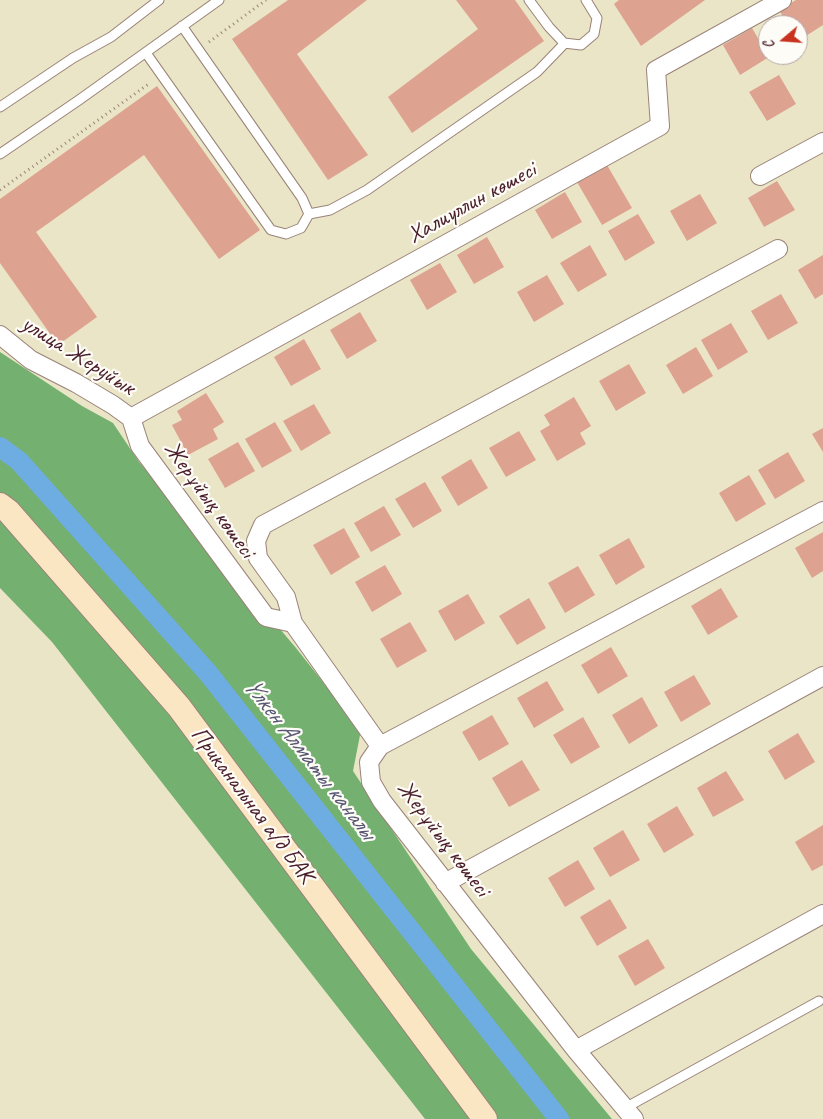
<!DOCTYPE html>
<html>
<head>
<meta charset="utf-8">
<style>
  body { margin:0 }
  #map { position:relative; width:823px; height:1119px; overflow:hidden; background:#eae5c6; font-family:Caveat,sans-serif }
  canvas { display:block }
  .north { position:absolute; left:758px; top:15px; width:50px; height:50px; box-sizing:border-box; background:#fdfcf7; border:1px solid #b5a4a5; border-radius:50%; rotate:252deg; font-size:14px; font-weight:700; line-height:20px; text-align:center; color:#4a1f2b }
  .north::after { content:''; display:block; margin:auto; width:18px; height:22px; background:#c8321e; clip-path:polygon(50% 0,100% 100%,50% 72%,0 100%) }
</style>
</head>
<body>
<div id="map">
<canvas width="823" height="1119"></canvas>
<div class="north">С</div>
</div>
<script>
const ctx = document.querySelector('canvas').getContext('2d');
ctx.lineJoin = 'round';
function fill(path, color) {
  ctx.fillStyle = color;
  ctx.fill(path, 'evenodd');
}
function toPath(rows) {
  const path = new Path2D();
  for (const r of rows) {
    path.moveTo(r[0], r[1]);
    for (let i = 2; i < r.length; i += 2) path.lineTo(r[i], r[i + 1]);
  }
  return path;
}
function stroke(path, color, width, dash) {
  ctx.strokeStyle = color;
  ctx.lineWidth = width;
  ctx.lineCap = dash ? 'butt' : 'round';
  ctx.setLineDash(dash || []);
  ctx.stroke(path);
}
function write(font, color, halo, rows, align = 'center') {
  ctx.font = font + ' Caveat,sans-serif';
  ctx.lineWidth = 4.5;
  ctx.setLineDash([]);
  ctx.textBaseline = 'middle';
  ctx.strokeStyle = halo;
  ctx.fillStyle = color;
  for (const [text, x, y, turn = 0] of rows) {
    ctx.save();
    ctx.translate(x, y);
    ctx.rotate((+turn || 0) * Math.PI / 180);
    ctx.textAlign = isNaN(turn) ? turn : align;
    if (halo) ctx.strokeText(text, 0, 0);
    ctx.fillText(text, 0, 0);
    ctx.restore();
  }
}
const forest = toPath([
  [0,352,82,406,113,423,139,462,296,648,361,730,353,771,471,949,612,1119,425,1119,52,642,0,588]
]);
const canal = toPath([
  [0,447,19,461,208,673,559,1119]
]);
const building = toPath([
  [288,0,367,0,297,54,368,155,328,180,232,39],
  [456,0,515,0,544,41,412,133,388,97,478,29],
  [619,0,705,0,641,46,614,4],
  [796,0,823,0,823,25,798,41,798,25,788,25,779,10],
  [752,28,769,57,740,75,723,45],
  [779,75,796,104,767,121,749,92],
  [157,86,260,230,219,259,144,155,36,232,97,317,58,345,0,263,0,199],
  [607,165,632,208,602,225,577,182],
  [777,181,795,210,764,227,748,198],
  [565,192,582,222,552,239,535,210],
  [700,194,717,223,687,241,670,211],
  [638,214,655,243,625,261,608,231],
  [487,237,504,267,474,284,457,255],
  [590,245,607,275,578,292,560,263],
  [823,255,823,294,815,299,798,270],
  [440,263,457,292,427,310,410,280],
  [547,275,564,304,534,322,517,292],
  [781,294,798,323,768,340,751,311],
  [360,312,377,341,347,359,330,330],
  [731,323,748,352,718,370,701,340],
  [304,339,321,369,291,386,274,357],
  [696,347,713,376,683,394,666,365],
  [629,364,646,393,616,411,599,381],
  [206,393,224,422,213,429,218,439,188,455,172,425,182,420,177,411],
  [574,397,591,426,580,433,586,444,557,461,540,431,550,425,544,415],
  [314,404,331,433,301,451,283,421],
  [275,422,292,451,262,468,245,439],
  [823,428,823,452,812,434],
  [519,431,536,460,506,477,489,448],
  [238,442,255,471,225,488,208,459],
  [788,452,805,481,775,499,758,470],
  [471,459,488,488,458,506,441,477],
  [749,475,766,504,736,522,719,493],
  [425,482,442,511,413,528,395,499],
  [384,506,401,535,371,552,354,523],
  [344,528,360,557,331,575,313,545],
  [823,532,823,571,812,578,795,548],
  [629,538,645,567,616,585,599,555],
  [385,565,402,594,372,612,355,582],
  [578,566,595,595,565,613,548,583],
  [721,588,738,617,708,635,691,606],
  [468,594,485,623,455,641,438,611],
  [529,598,546,628,517,645,499,616],
  [410,622,427,651,397,668,380,639],
  [611,647,628,676,598,694,581,665],
  [694,675,711,704,681,722,664,692],
  [547,681,564,710,534,728,517,698],
  [642,697,658,726,629,744,612,715],
  [492,715,509,744,479,761,462,732],
  [583,717,600,747,571,764,553,735],
  [798,733,815,762,785,780,768,751],
  [522,760,540,790,509,807,492,778],
  [726,771,744,800,713,817,697,788],
  [677,806,694,835,664,853,647,824],
  [823,825,823,865,812,871,795,842],
  [623,830,640,860,610,877,593,848],
  [578,860,595,889,565,907,548,878],
  [610,899,627,928,597,946,580,917],
  [648,939,665,968,635,986,618,956]
]);
const path = toPath([
  [209,42,266,0],
  [0,190,150,83]
]);
const lane = toPath([
  [529,0,549,27,564,43,581,45,594,34,597,18,586,0],
  [146,53,271,230,286,234,301,228,309,214,302,198,182,26],
  [0,107,73,58,111,37,159,0],
  [0,154,79,100,219,0],
  [309,214,330,210,367,190,537,72,564,44],
  [625,1108,819,1001]
]);
const street = toPath([
  [760,176,823,142],
  [0,335,31,360,76,383,113,405,131,418],
  [131,418,140,446,266,617,293,623,380,746,369,762,371,782,382,801,576,1050,634,1119],
  [131,418,660,126,656,70,782,0],
  [293,623,286,597,258,558,256,541,263,525,778,249],
  [380,746,823,511],
  [445,883,823,676],
  [576,1050,823,914]
]);
const secondary = toPath([
  [0,505,8,511,179,707,485,1119]
]);
const streetNames = [
  ["Халиуллин көшесі",472,203,-29],
  ["улица Жеруйык",78,356,32],
  ["Жерұйық көшесі",209,500,54],
  ["Приканальная а/д БАК",252,805,53],
  ["Жерұйық көшесі",443,839,53]
];
const waterNames = [
  ["Үлкен Алматы каналы",309,759,52]
];
fill(forest, '#74b070');
stroke(canal, '#6eade1', 20);
fill(building, '#dea290');
stroke(lane, '#9a8278', 11);
stroke(street, '#9a8278', 20);
stroke(secondary, '#9a8278', 26);
stroke(path, '#9a8278', 3, [1, 4]);
stroke(lane, '#fff', 9);
stroke(street, '#fff', 18);
stroke(secondary, '#fbe6c4', 24);
write('24px', '#4a1f2b', '#fdfcf7', streetNames);
write('italic 25px', '#585874', '#fdfcf7', waterNames);
</script>
</body>
</html>
